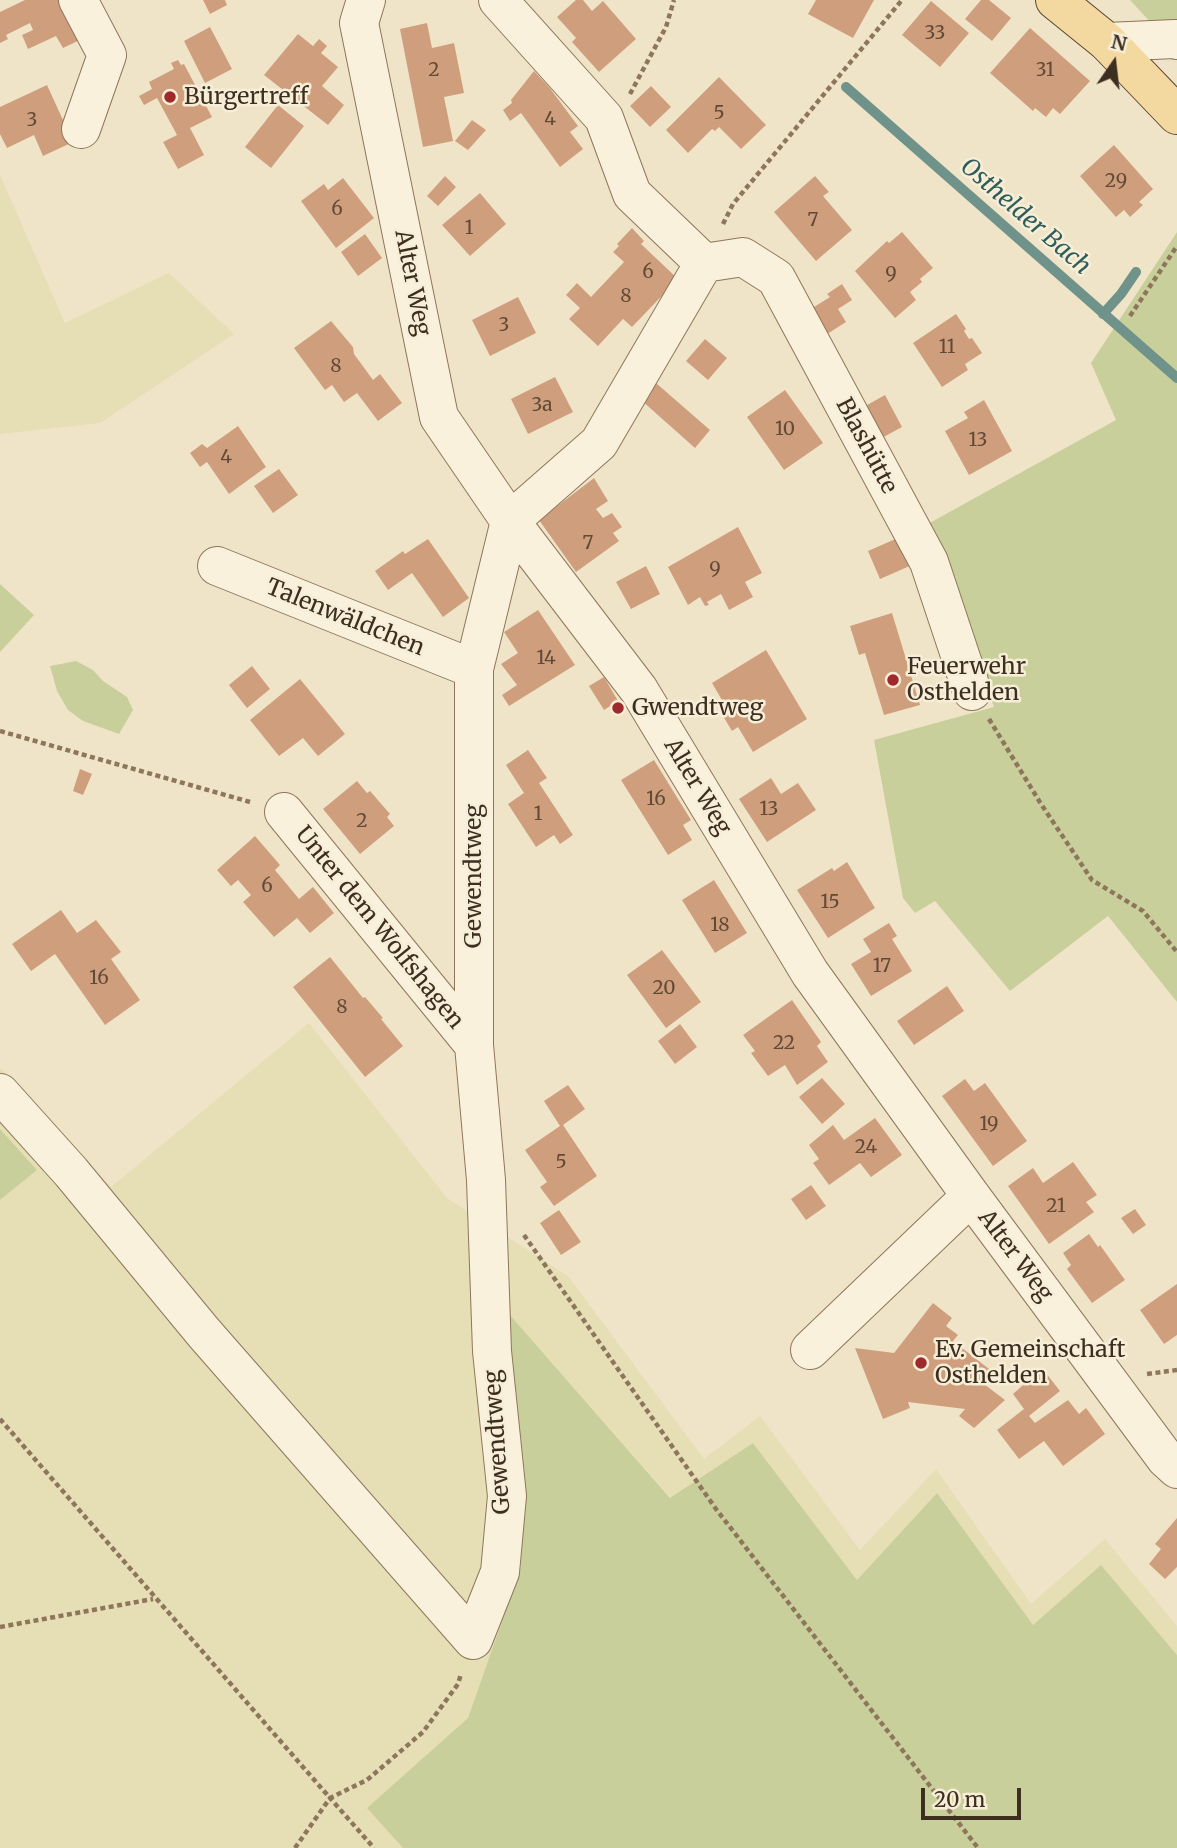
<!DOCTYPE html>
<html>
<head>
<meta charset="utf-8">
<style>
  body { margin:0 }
  #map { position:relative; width:1177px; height:1848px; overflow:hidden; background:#f0e4c8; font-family:Merriweather,serif }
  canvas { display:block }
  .north { position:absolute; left:1079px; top:28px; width:70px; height:70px; -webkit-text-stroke:5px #f7eed8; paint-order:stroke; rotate:14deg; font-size:19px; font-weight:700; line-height:28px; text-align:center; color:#3d2e20 }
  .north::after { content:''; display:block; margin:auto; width:24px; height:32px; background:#3d2e20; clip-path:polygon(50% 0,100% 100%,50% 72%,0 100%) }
  .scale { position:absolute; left:921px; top:1788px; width:100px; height:32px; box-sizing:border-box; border:4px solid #3d2e20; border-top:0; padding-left:9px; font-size:21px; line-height:24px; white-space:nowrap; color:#3d2e20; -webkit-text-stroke:5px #f7eed8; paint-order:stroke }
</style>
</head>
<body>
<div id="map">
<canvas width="1177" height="1848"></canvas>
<div class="north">N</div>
<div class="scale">20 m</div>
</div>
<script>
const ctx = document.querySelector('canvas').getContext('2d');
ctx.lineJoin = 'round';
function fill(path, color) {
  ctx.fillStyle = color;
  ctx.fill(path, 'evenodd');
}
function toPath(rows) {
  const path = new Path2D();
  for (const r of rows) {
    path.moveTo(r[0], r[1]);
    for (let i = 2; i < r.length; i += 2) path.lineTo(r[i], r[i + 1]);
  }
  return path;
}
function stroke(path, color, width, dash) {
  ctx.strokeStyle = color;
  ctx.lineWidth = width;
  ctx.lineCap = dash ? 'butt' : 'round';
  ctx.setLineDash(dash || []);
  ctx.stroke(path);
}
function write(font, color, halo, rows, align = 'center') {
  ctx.font = font + ' Merriweather,serif';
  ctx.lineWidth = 5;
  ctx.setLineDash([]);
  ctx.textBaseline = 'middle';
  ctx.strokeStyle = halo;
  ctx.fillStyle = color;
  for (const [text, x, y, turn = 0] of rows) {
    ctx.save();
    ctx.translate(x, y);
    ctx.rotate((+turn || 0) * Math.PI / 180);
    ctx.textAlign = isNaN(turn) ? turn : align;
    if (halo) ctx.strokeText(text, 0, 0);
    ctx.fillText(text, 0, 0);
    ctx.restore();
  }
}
const farmland = toPath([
  [0,175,65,323,169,273,234,334,100,423,0,434],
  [309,1023,447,1198,568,1276,704,1459,760,1416,860,1550,936,1469,1031,1604,1105,1539,1177,1626,1177,1655,1101,1565,1033,1626,937,1493,857,1580,753,1443,671,1498,511,1316,521,1567,468,1718,368,1808,403,1848,0,1848,0,1200,37,1170,0,1129,0,1068,111,1187]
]);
const green = toPath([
  [1130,0,1177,0,1177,51],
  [1177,232,1177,1002,1108,916,1010,991,935,901,915,913,903,898,874,740,994,707,926,525,1116,420,1091,363],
  [0,584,34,615,0,652],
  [76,661,93,670,103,681,127,697,133,710,119,734,83,721,68,710,57,691,50,666],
  [0,1129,37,1170,0,1200],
  [510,1315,670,1498,753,1443,857,1580,937,1493,1033,1625,1101,1565,1177,1655,1177,1848,403,1848,367,1808,468,1718,521,1567]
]);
const stream = toPath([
  [846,87,1177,378],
  [1103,314,1121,294,1136,272]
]);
const building = toPath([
  [25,0,63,0,82,39,63,48,56,36,28,49,22,35,33,30,30,23,6,35,8,39,0,43,0,12],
  [203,0,225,0,227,5,210,14],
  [576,0,583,0,592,11,603,1,636,39,599,72,572,42,576,38,557,17],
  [816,0,874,0,853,38,808,14],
  [981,0,989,0,1011,18,992,41,965,19],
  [931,1,969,33,940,67,902,35],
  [427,23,432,48,454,43,464,93,444,97,453,141,423,147,400,29],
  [210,27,232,69,205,83,184,41],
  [1030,28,1090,81,1060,114,1053,108,1046,117,1035,108,1033,111,990,73],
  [298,34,313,46,319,39,327,46,321,53,338,67,322,86,344,105,328,125,264,75],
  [178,60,181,65,184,64,212,117,190,128,204,155,178,169,163,142,177,135,157,98,144,105,139,96,152,89,149,82,174,69,171,63],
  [534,71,549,87,578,126,570,132,583,149,560,167,521,113,510,121,503,110,512,103,511,100],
  [719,77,766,125,741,149,719,127,715,131,712,129,688,153,666,130],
  [47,85,73,142,43,156,34,135,7,148,0,134,0,107],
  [651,86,671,107,650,127,630,106],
  [278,105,304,126,271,168,245,147],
  [472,120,486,130,468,150,455,141],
  [1114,145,1153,189,1139,202,1143,205,1130,217,1124,210,1116,217,1080,176],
  [445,176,456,187,438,206,427,196],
  [815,176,829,192,823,196,852,230,816,261,774,212],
  [343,178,374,218,336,248,301,201,324,184,328,190],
  [480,193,506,224,470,256,442,225],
  [632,228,644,241,641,244,678,279,632,327,623,319,598,346,569,319,580,308,566,295,577,283,591,297,624,262,613,252,619,246,617,244],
  [902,232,933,268,920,279,922,282,910,292,916,300,895,318,855,271,887,241,889,243],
  [365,234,382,258,358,276,341,252],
  [842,284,852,300,838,309,846,322,821,338,806,312,830,297,827,294],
  [518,297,536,333,490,356,472,320],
  [956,314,966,329,964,331,969,339,972,338,982,353,965,364,968,370,942,387,913,343],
  [331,321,353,347,354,354,373,380,380,374,402,403,378,421,357,393,344,402,332,385,325,390,294,348],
  [705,339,727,358,708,380,686,361],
  [555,377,573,412,528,434,511,399],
  [656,383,710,430,695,448,641,400],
  [785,390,823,443,784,470,747,417],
  [885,395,902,427,878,440,860,409],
  [984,400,1012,451,969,475,945,431,968,418,964,412],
  [238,426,266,467,229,494,207,462,200,467,190,453,202,444,207,448],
  [279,469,298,495,273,513,254,486],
  [594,478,608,501,596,509,603,518,612,513,622,527,613,533,619,541,576,572,539,520],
  [738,527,762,573,745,582,753,597,729,610,721,594,707,602,709,605,705,606,700,597,688,605,668,567],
  [900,537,912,565,880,579,868,551],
  [428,539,469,598,443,617,412,573,388,590,375,571,403,551,405,554],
  [646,566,660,594,631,609,616,582],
  [538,610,575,665,509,706,502,695,517,685,501,664,518,653,504,632],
  [892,613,920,705,884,715,865,653,859,655,850,626],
  [766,650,807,719,753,752,738,727,732,731,720,711,726,707,712,683],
  [252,666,270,689,247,708,229,685],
  [604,677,618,701,604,710,589,686],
  [300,679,345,734,318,756,303,738,279,756,250,720],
  [528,750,547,778,539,783,573,835,560,844,554,835,536,847,508,804,524,793,506,765],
  [654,760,691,820,683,825,692,840,668,855,621,780],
  [80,769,92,774,83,795,73,791],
  [771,778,781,794,798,783,816,810,767,842,739,799],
  [357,781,367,793,370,791,390,814,387,817,394,826,360,854,323,809],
  [255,836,280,865,275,870,299,899,313,887,334,913,310,933,297,918,274,937,243,902,251,895,238,880,231,886,217,870],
  [847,862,875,908,828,938,797,890,832,868,834,871],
  [714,880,747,933,715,953,682,900],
  [61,910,77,933,96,920,121,952,111,959,140,1000,105,1025,55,954,31,971,12,944],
  [889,923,897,936,892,939,912,971,871,996,851,964,871,952,863,939],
  [662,950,701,1002,666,1028,627,975],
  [330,957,363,998,365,997,383,1018,381,1019,403,1046,365,1077,293,987],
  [947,986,964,1011,914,1045,897,1021],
  [792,1000,821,1042,817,1046,828,1062,797,1085,785,1065,768,1076,751,1053,755,1051,743,1035],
  [680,1024,697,1047,675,1064,658,1041],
  [822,1078,845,1104,822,1124,799,1097],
  [965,1079,974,1091,985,1083,1027,1141,993,1166,942,1096],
  [568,1085,585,1109,563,1125,597,1176,554,1206,540,1187,547,1182,525,1150,560,1126,544,1101],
  [875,1118,902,1155,871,1177,860,1163,829,1185,813,1163,819,1159,809,1145,833,1125,844,1140],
  [1073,1162,1097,1195,1086,1202,1094,1212,1049,1244,1008,1186,1033,1168,1043,1183],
  [811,1185,826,1206,806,1220,791,1199],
  [1135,1209,1146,1225,1133,1234,1121,1218],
  [559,1210,581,1242,561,1255,540,1223],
  [1089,1234,1098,1247,1100,1245,1125,1280,1092,1303,1067,1269,1071,1265,1063,1253],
  [1177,1284,1177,1335,1164,1344,1140,1310],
  [933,1303,952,1318,946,1326,958,1335,953,1341,993,1372,984,1384,1005,1400,974,1428,959,1416,965,1409,908,1402,910,1408,883,1419,855,1348,894,1353],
  [1042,1368,1060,1391,1029,1416,1035,1423,1068,1400,1079,1414,1086,1408,1105,1434,1063,1466,1044,1441,1019,1459,997,1430,1024,1409,1013,1394],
  [1177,1518,1177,1567,1165,1579,1149,1564,1161,1549,1155,1544]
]);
const path = toPath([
  [630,94,666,27,674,0],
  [723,224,733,204,902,0],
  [1130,316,1177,246],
  [989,719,1041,804,1092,880,1143,911,1177,952],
  [0,731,250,802],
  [524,1235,716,1509,978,1848],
  [1147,1374,1177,1370],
  [0,1419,330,1798,367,1780,423,1732,458,1684,461,1674],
  [0,1627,153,1599],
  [295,1848,330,1798,374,1848]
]);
const minor = toPath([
  [78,0,107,55,81,129],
  [366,0,359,23,439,417,510,521,639,690,810,973,971,1196,1166,1459,1177,1469],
  [498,0,604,118,632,194,704,263,743,257,776,278,929,562,972,691],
  [1107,42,1175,39,1177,40],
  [217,566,474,669],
  [284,812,474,1045],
  [0,1093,71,1172,204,1333,473,1640,500,1572,507,1496,492,1351,486,1180,474,1045,474,669,510,521,599,443,704,263],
  [810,1350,971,1196]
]);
const major = toPath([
  [1055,0,1107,42,1177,115]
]);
const markers = [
  [170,97,7,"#9e2a2b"],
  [893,680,7,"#9e2a2b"],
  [618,708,7,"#9e2a2b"],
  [921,1363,7,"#9e2a2b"]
];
const numberNames = [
  ["33",935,34],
  ["2",434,71],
  ["31",1045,71],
  ["5",719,114],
  ["4",550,120],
  ["3",32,121],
  ["29",1116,182],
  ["6",337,210],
  ["7",813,221],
  ["1",469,229],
  ["6",648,273],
  ["9",891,275],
  ["8",626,297],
  ["3",504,326],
  ["11",947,348],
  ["8",336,367],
  ["3a",542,406],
  ["10",785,430],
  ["13",978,441],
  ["4",226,458],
  ["7",588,544],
  ["9",715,570],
  ["14",546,659],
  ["16",656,800],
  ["13",769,810],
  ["1",538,815],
  ["2",362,822],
  ["6",267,887],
  ["15",830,903],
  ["18",720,926],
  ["17",882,967],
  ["16",99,979],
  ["20",664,989],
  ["8",342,1008],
  ["22",784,1044],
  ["19",989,1125],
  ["24",866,1148],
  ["5",561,1163],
  ["21",1056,1207]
];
const poiNames = [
  ["Bürgertreff",184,97],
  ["Feuerwehr",907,667],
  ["Osthelden",907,693],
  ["Gwendtweg",632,708],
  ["Ev. Gemeinschaft",935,1350],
  ["Osthelden",935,1376]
];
const streetNames = [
  ["Alter Weg",412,283,79],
  ["Blashütte",866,446,62],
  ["Talenwäldchen",345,618,22],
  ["Alter Weg",697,787,59],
  ["Gewendtweg",474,876,-90],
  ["Unter dem Wolfshagen",379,928,51],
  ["Alter Weg",1015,1256,53],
  ["Gewendtweg",498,1442,-94]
];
const waterNames = [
  ["Osthelder Bach",1025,217,41]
];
fill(farmland, '#e6deb5');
fill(green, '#c9cf9b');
stroke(stream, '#6f938a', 10);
fill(building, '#cf9f7d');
stroke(minor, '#8d765c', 40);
stroke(major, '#5b4430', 40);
stroke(path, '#8d765c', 4.5, [5, 3.5]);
stroke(minor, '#faf1dc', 38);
stroke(major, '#f3d9a0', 38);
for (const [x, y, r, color] of markers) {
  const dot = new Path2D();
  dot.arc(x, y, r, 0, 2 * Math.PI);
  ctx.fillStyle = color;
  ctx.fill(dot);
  stroke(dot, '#f7eed8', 2.5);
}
write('19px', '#624a37', null, numberNames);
write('23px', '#3d2e20', '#f7eed8', poiNames, 'left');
write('23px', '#3d2e20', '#f7eed8', streetNames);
write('italic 24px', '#2f5d5a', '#f7eed8', waterNames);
</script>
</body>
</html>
